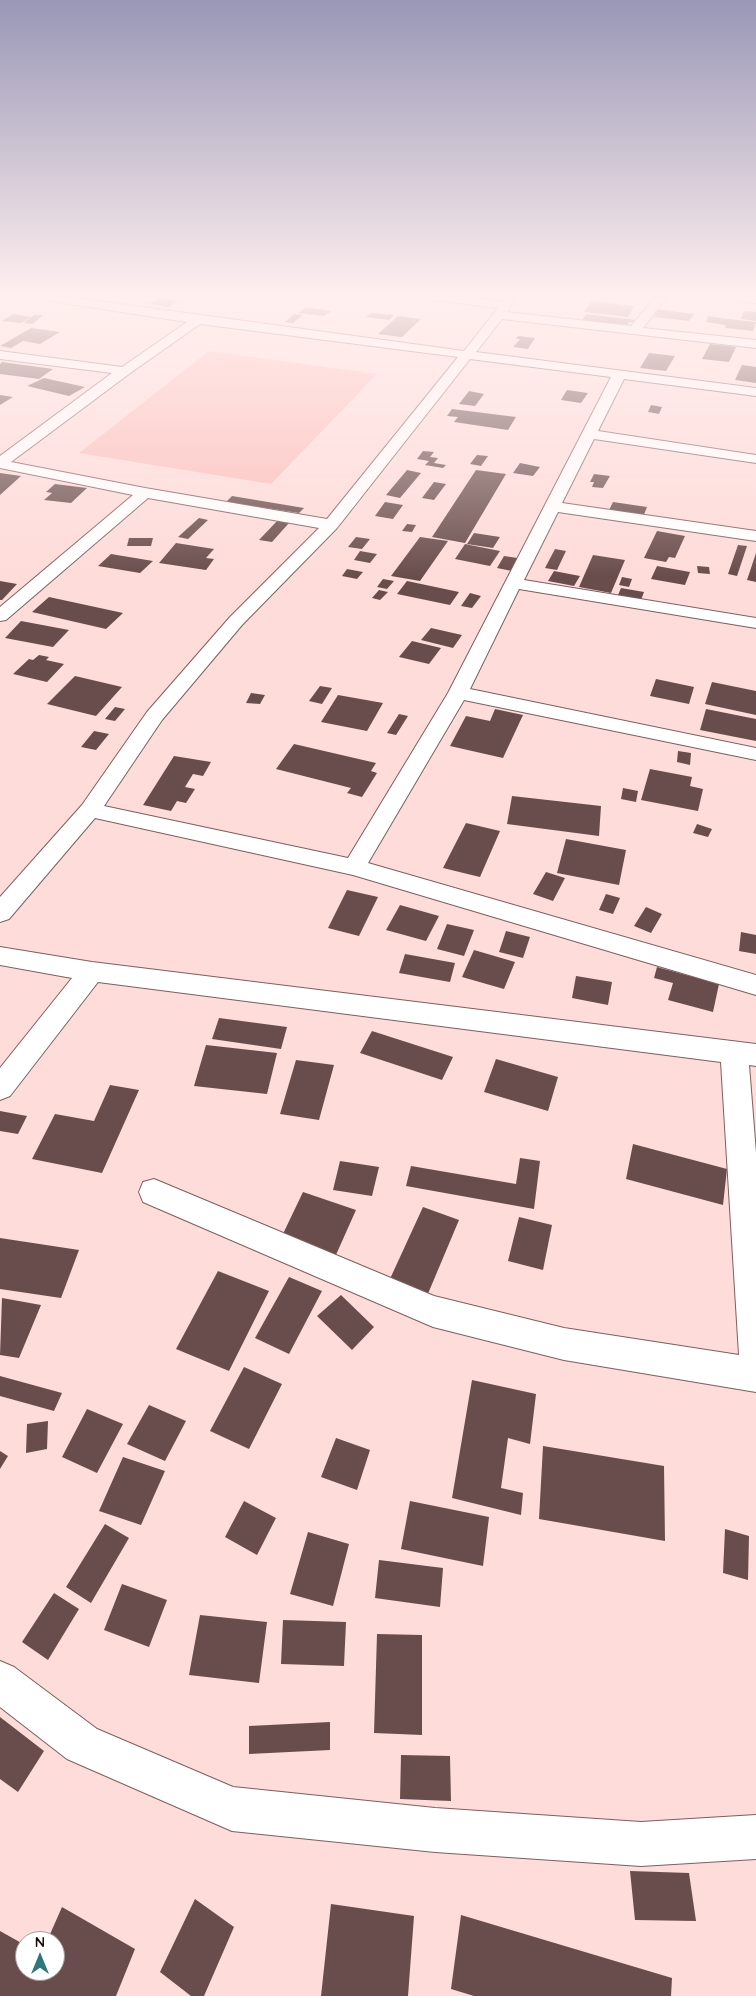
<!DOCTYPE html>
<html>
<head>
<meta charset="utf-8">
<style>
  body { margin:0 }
  #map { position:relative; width:756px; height:1996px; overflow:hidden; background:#fedcda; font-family:Quicksand,sans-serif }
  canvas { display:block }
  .north { position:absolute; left:15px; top:1931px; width:50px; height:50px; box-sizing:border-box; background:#fff; border:1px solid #a29e9d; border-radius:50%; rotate:0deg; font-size:14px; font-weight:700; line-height:20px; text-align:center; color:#170c0b }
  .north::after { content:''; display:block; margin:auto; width:18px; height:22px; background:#2e777c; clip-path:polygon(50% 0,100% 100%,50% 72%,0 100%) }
</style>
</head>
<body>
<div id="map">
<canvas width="756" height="1996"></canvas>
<div class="north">N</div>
</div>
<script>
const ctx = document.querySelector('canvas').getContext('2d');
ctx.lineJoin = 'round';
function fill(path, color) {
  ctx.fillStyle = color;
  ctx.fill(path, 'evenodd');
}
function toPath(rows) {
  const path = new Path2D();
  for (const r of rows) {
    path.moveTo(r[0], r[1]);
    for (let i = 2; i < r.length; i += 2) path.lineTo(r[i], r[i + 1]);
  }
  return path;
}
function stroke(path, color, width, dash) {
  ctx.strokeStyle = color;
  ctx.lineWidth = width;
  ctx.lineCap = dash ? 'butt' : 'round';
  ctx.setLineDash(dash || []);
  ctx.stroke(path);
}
const green = toPath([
  [209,351,377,374,271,484,79,453]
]);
const building = toPath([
  [159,298,178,300,169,307,150,304],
  [592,301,634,306,628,317,584,312],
  [306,307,332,311,324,316,298,313],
  [658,309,694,314,689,321,654,317],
  [744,311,756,312,756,321,741,319],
  [371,313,394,315,389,320,366,317],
  [13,314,32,317,21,323,2,321],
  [294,314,303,315,293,323,285,322],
  [586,314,636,320,634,322,629,322,627,325,582,320],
  [34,315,43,315,33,324,24,323],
  [398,316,421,319,402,337,378,334],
  [708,316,728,319,756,322,753,331,725,328,726,325,706,322],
  [31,328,60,332,40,344,23,341,11,348,0,346],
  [518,336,535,338,528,349,513,347,520,339,516,339],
  [710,344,736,347,729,362,702,359],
  [649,353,675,356,666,371,640,368],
  [2,362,53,369,39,379,0,374,0,364],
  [742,365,756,367,756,383,735,380],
  [44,378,85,387,69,396,27,386],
  [567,390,588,393,581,403,561,400],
  [469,391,484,394,475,406,459,404],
  [0,395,13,397,0,405],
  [651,405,662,407,659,414,648,412],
  [452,409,516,417,508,430,454,422,458,417,447,416],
  [423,451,434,452,430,457,438,458,434,463,446,465,443,468,425,465,429,461,417,459],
  [477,455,488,456,481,466,470,464],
  [520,463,540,467,533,476,513,473],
  [407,470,421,473,400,498,386,495],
  [476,470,506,474,465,543,432,537],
  [0,473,21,476,0,495],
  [594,474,610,476,603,488,592,487,594,482,590,482],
  [434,482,446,484,434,500,422,498],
  [55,484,87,488,71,503,44,500,52,493,46,492],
  [232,496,304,508,299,513,226,502],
  [385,502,403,505,393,519,375,516],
  [613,502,647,507,643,517,608,512],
  [199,518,208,520,188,539,178,537],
  [277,521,289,523,272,542,259,540],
  [407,524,416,525,412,532,402,531],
  [657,531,685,536,675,558,669,557,666,562,644,558],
  [474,533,500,537,493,548,467,544],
  [356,537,370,539,362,549,348,547],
  [420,537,448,541,420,581,391,576],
  [129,538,153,538,151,546,127,546],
  [176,543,214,549,206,558,214,559,206,570,159,563],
  [465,544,500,551,490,566,455,559],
  [738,545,747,546,737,576,728,574],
  [555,549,566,551,557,570,545,568],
  [360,551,377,554,370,563,354,560],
  [756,553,756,582,747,580],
  [111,554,153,561,140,573,98,566],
  [593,555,625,560,611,593,579,587],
  [504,556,524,559,517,572,497,568],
  [657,566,690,572,685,585,651,579],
  [697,566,709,567,710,574,698,573],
  [347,569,363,572,357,579,342,576],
  [554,571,580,576,574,586,548,581],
  [622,577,632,579,629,587,619,585],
  [383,579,394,581,387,589,377,587],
  [0,581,17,584,2,600,0,600],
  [407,581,459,592,450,605,397,594],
  [621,588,644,592,641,600,618,595],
  [379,590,388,592,380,600,372,598],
  [470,593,481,596,472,608,461,606],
  [49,597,123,613,106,629,32,612],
  [21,621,69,630,53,647,5,638],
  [431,628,462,635,453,648,421,640],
  [412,641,441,648,429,664,399,657],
  [39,655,49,657,46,660,64,664,47,682,13,674,29,659,33,660],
  [75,676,122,687,96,716,47,704],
  [656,679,694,687,689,704,650,696],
  [712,682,756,691,756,715,705,704],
  [320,686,332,688,322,704,309,701],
  [251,693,265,695,260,704,246,703],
  [338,695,383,703,367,731,321,722],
  [115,707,125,709,115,721,105,719],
  [495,709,523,715,503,758,450,746,466,716,490,721],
  [706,709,756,719,756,741,700,730],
  [399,714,408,716,396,735,387,733],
  [94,731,109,734,96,750,81,747],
  [294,744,376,763,371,771,377,773,362,797,347,793,351,788,276,769],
  [678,751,691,753,690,765,677,762],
  [174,756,211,762,203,776,193,774,185,787,195,789,186,803,177,801,171,811,143,805],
  [650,769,692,777,690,786,703,789,698,811,641,800],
  [623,788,638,791,636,802,621,799],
  [512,796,601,806,599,836,507,824],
  [466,823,500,831,480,877,443,868],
  [697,824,712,829,708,837,693,833],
  [566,839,626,850,619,885,557,873],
  [546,872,565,878,553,901,533,894],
  [347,890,378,897,359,936,328,928],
  [606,894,620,898,613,914,599,910],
  [400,905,439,916,426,941,386,930],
  [646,907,662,914,651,933,634,926],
  [447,924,474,930,464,956,437,949],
  [506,931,530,937,523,958,499,952],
  [741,932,756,935,756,954,739,951],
  [474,950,515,962,504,989,462,977],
  [405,954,455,963,450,982,399,973],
  [657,967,719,984,713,1012,668,1000,673,983,654,978],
  [576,976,612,982,608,1005,572,998],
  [219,1018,287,1027,281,1049,212,1039],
  [372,1031,453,1057,442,1080,360,1053],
  [206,1045,277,1053,267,1094,194,1086],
  [496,1059,558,1077,548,1111,484,1092],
  [296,1060,334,1065,319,1120,280,1114],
  [110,1085,139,1090,102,1173,32,1159,55,1114,94,1121],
  [0,1111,27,1116,18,1134,0,1131],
  [633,1144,727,1169,723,1205,626,1179],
  [520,1158,540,1161,534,1209,406,1186,411,1166,516,1184],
  [340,1161,379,1167,372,1196,333,1190],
  [303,1192,356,1210,335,1257,281,1238],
  [423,1207,459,1220,427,1296,389,1281],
  [519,1217,552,1225,543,1270,508,1261],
  [0,1238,79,1250,61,1298,0,1289],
  [218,1271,269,1291,229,1371,176,1349],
  [289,1277,322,1291,289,1354,255,1338],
  [341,1295,374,1327,352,1350,317,1316],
  [2,1298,41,1305,19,1358,0,1355],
  [244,1367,282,1384,249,1449,210,1431],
  [0,1376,62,1393,54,1411,0,1396],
  [472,1380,536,1394,530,1444,508,1438,501,1488,523,1493,521,1515,452,1498],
  [149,1405,186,1421,165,1461,127,1444],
  [87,1409,123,1424,97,1473,62,1457],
  [48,1421,47,1449,26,1453,27,1424],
  [336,1438,370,1450,357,1490,321,1477],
  [543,1446,664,1466,665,1541,539,1519],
  [0,1451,8,1456,0,1469],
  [123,1457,165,1471,141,1525,99,1511],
  [244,1501,276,1518,257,1555,225,1537],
  [410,1501,489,1517,483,1566,401,1549],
  [105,1524,129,1538,91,1603,66,1587],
  [725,1529,749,1536,748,1580,723,1573],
  [308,1532,349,1544,333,1606,290,1594],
  [379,1560,443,1568,440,1607,375,1598],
  [122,1584,167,1600,149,1647,104,1630],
  [54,1593,79,1609,48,1660,22,1642],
  [200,1615,267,1622,259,1683,189,1675],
  [283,1620,346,1622,344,1666,281,1664],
  [377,1634,422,1635,422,1735,374,1733],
  [0,1717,44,1751,18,1792,0,1779],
  [330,1722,330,1750,249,1754,249,1726],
  [401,1755,450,1756,451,1801,400,1799],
  [630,1871,689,1873,696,1921,635,1920],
  [195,1899,234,1927,204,1996,191,1996,160,1972],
  [331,1904,414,1916,408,1996,321,1996],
  [62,1907,135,1949,116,1996,0,1996,0,1931,25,1945,25,1971,55,1971,55,1941,47,1941],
  [461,1915,672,1978,671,1996,474,1996,451,1989]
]);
const street = toPath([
  [38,297,69,297,464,351,498,308,434,300,429,297,465,297,502,302,505,297,516,297,507,312,631,326,656,297,667,297,643,328,756,340,756,348,502,319,476,352,756,388,756,396,624,379,598,431,756,455,756,463,594,439,562,503,756,531,756,541,558,512,524,580,756,618,756,628,519,589,470,689,756,748,756,760,464,700,368,863,756,975,756,995,353,875,95,818,9,919,0,922,0,897,82,805,147,712,230,617,319,528,148,498,6,620,0,621,0,607,133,495,0,468,0,456,112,373,0,359,0,351,122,367,187,322,43,300,38,297],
  [200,324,458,357,327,519,145,488,11,462,129,374,200,324],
  [470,359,611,377,448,693,348,858,104,806,162,720,242,625,337,528,470,359],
  [729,297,756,297,756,303,734,300,729,297],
  [0,947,92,962,756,1044,756,1066,749,1065,756,1153,756,1392,564,1360,433,1327,143,1202,139,1192,143,1182,154,1179,434,1296,564,1328,739,1355,721,1062,98,982,10,1096,0,1100,0,1068,72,978,0,965,0,947],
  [0,1661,14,1667,97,1729,233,1787,435,1808,641,1822,756,1815,756,1859,641,1866,435,1852,232,1831,67,1759,0,1707,0,1661]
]);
fill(green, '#fbbdba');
fill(building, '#694d4c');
stroke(street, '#7c5f5e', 2);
fill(street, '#fff');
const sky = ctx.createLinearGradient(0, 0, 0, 577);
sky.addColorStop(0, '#9997b6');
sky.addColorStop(0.51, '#ffefee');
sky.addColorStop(1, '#ffefee00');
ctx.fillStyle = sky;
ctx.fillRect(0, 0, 756, 577);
</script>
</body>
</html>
